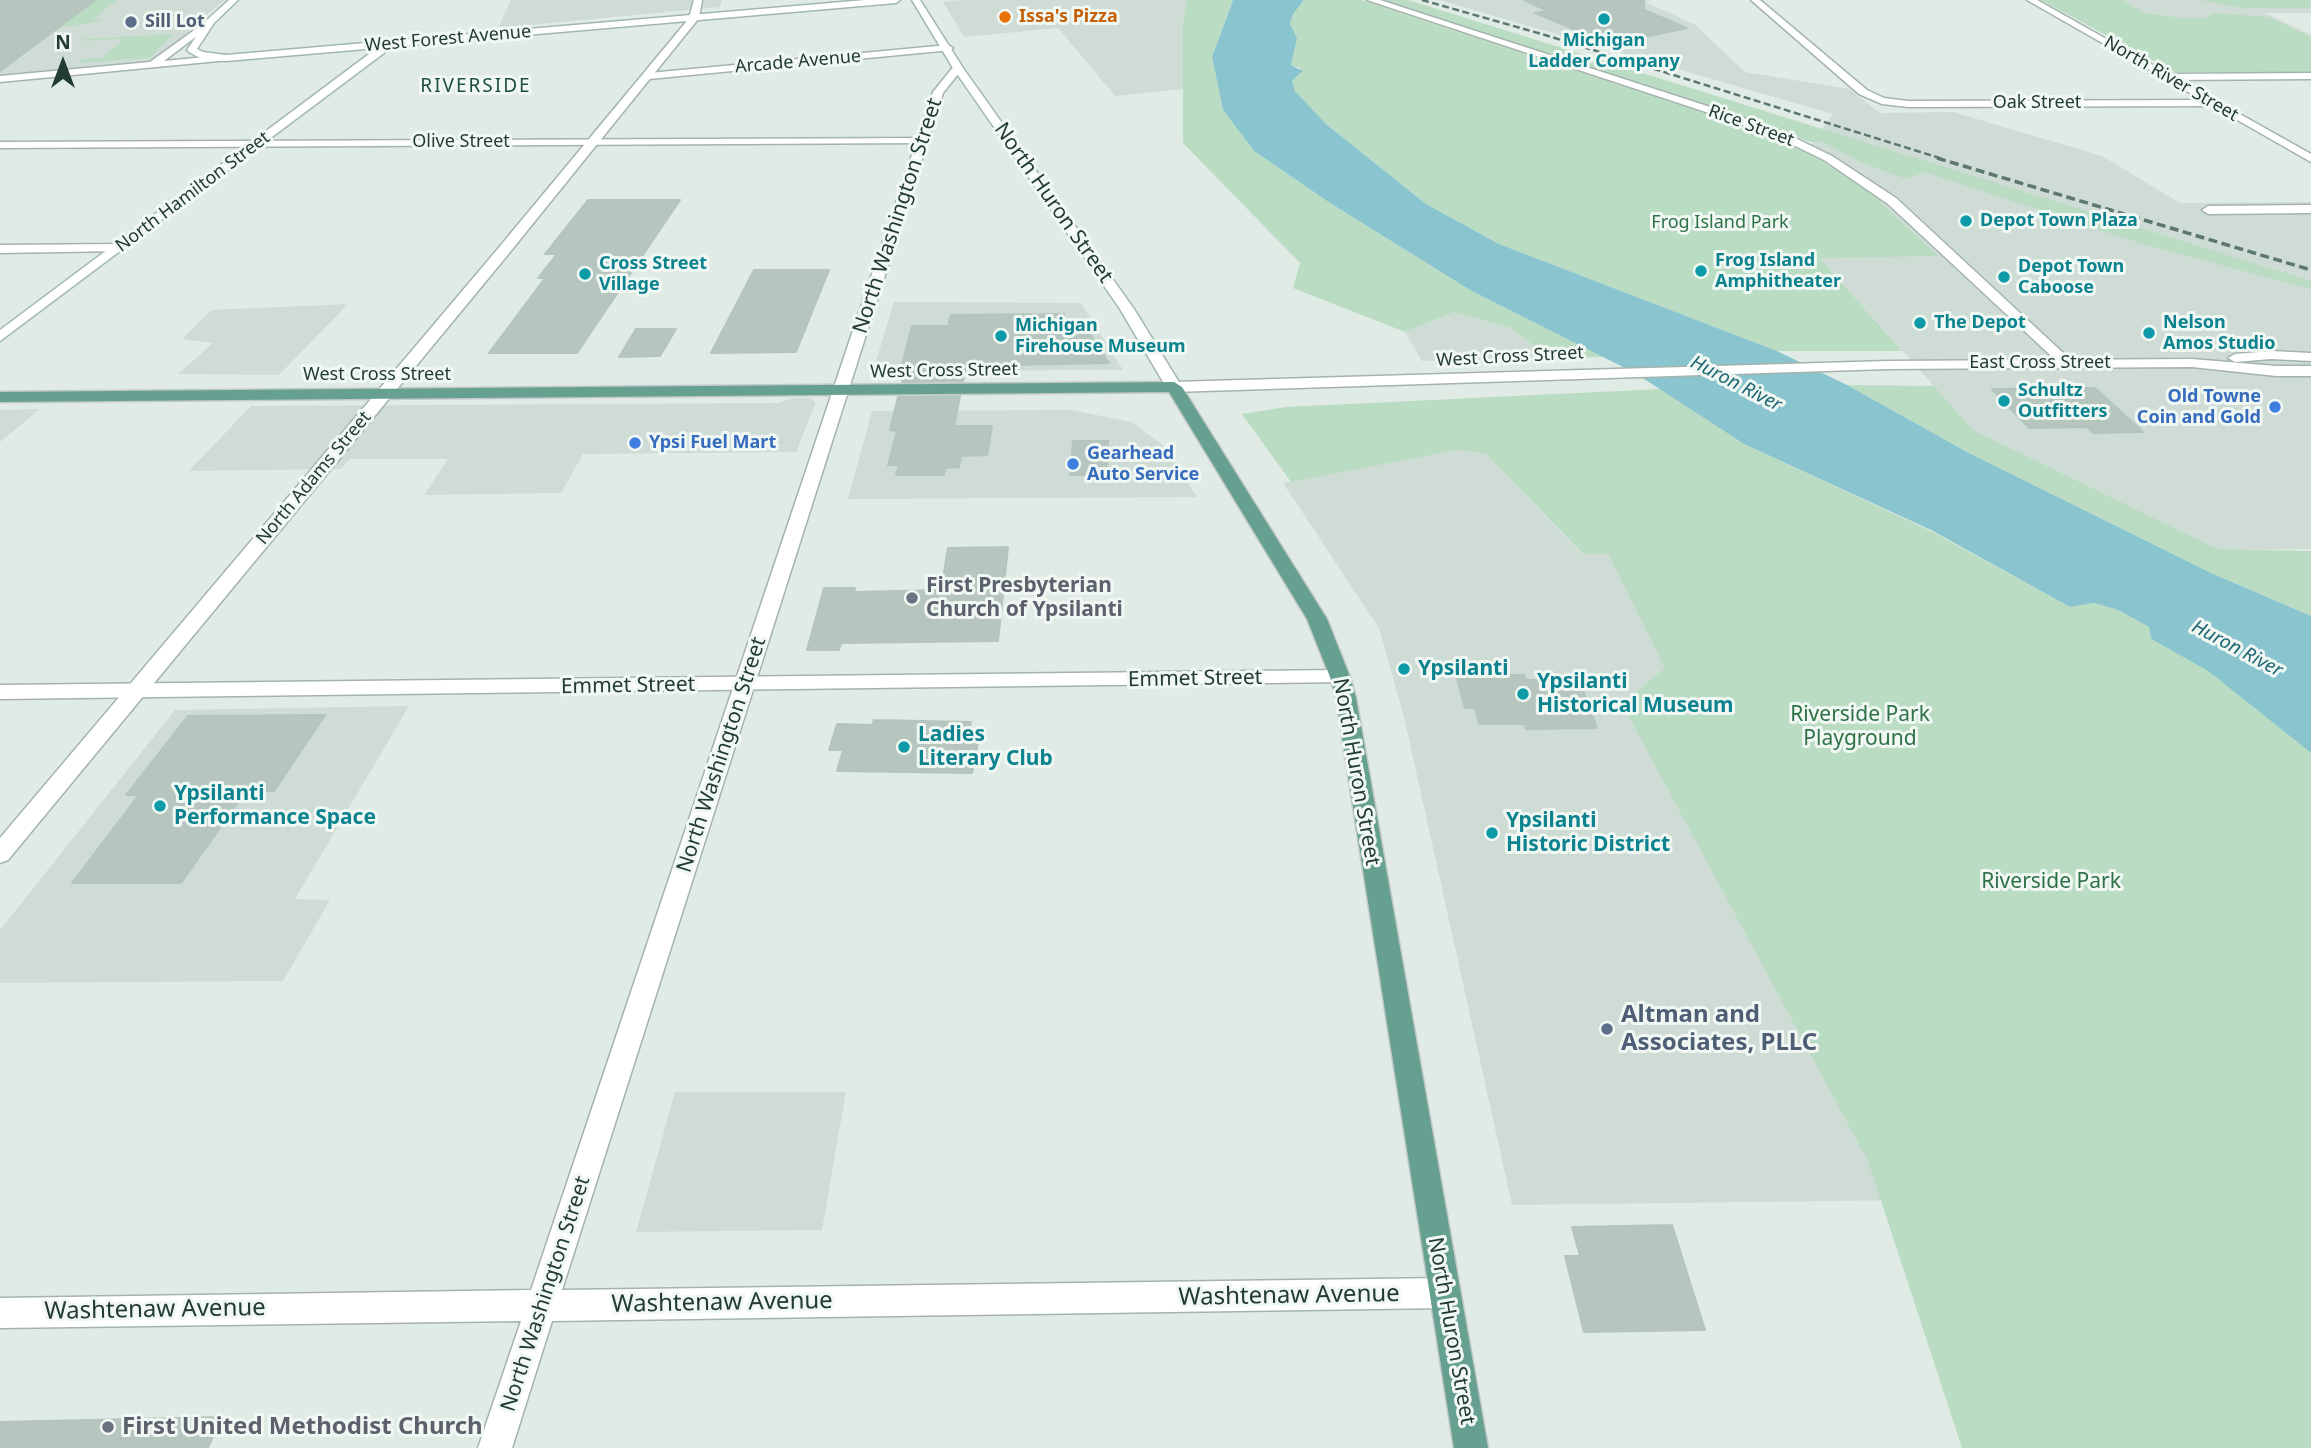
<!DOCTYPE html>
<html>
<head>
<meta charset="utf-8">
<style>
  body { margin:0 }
  #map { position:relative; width:2311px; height:1448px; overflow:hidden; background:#e1ebe6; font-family:"Noto Sans",sans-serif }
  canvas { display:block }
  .north { position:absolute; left:28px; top:28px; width:70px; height:70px; -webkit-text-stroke:5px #f1f8f4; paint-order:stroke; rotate:0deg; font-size:19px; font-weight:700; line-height:28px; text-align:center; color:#223b34 }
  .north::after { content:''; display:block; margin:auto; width:24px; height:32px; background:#223b34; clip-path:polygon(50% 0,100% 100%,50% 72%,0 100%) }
</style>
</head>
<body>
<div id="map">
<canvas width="2311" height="1448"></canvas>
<div class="north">N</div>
</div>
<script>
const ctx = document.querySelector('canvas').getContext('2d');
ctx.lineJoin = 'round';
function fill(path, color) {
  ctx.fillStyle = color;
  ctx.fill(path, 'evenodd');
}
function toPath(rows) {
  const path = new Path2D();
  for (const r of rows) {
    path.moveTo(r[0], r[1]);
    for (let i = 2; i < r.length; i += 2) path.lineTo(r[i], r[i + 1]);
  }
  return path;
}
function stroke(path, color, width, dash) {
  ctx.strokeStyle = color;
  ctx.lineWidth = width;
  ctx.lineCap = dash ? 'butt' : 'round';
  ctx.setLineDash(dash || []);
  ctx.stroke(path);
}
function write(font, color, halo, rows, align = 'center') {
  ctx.font = font + ' "Noto Sans",sans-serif';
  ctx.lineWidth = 6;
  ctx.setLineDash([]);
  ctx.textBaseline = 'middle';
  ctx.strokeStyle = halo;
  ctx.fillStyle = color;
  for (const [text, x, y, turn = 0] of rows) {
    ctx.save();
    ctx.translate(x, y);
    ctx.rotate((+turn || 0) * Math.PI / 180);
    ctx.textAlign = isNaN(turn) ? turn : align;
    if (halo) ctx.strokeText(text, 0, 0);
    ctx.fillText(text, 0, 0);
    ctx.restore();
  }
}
const built = toPath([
  [0,0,225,0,199,21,166,55,156,61,0,75],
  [511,0,722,0,720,7,498,28],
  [960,0,1187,0,1183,22,1183,89,1115,96,1058,28,964,37,943,2],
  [1439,0,1651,0,1645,2,1694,24,1745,72,1849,89,1880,113,1953,112,2102,156,2180,203,2311,202,2311,549,2217,550,1973,430,1819,257,1938,255,1869,192,1806,151,1833,114],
  [2067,0,2311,0,2311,13,2265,13,2311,35,2311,68],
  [894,302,1081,303,1123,370,873,371],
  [348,304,279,375,178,374,213,343,182,339,212,310],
  [1454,312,1511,328,1549,358,1422,361,1405,332],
  [794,398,810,398,816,402,796,452,583,454,561,493,424,495,448,459,350,459,341,469,189,471,251,406,778,403],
  [40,409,0,442,0,410],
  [1071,410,1131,422,1163,445,1197,497,848,499,872,411],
  [1457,450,1486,454,1582,554,1608,553,1648,630,1910,1200,1512,1205,1405,721,1379,628,1283,483],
  [409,706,295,899,330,900,283,981,0,983,0,930,175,710],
  [675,1092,846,1092,822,1230,636,1232]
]);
const green = toPath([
  [95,0,117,0,93,19,103,20,101,21,58,28],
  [1187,0,1233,0,1212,57,1223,110,1254,151,1330,203,1470,290,1605,357,1549,358,1511,328,1454,312,1405,332,1293,288,1300,263,1183,143,1183,22],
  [1304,0,1361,0,1764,133,1806,151,1869,192,1939,256,1820,258,1902,351,1777,351,1499,244,1426,204,1326,124,1295,91,1292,81,1301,73,1300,68,1291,65,1297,38,1290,24,1293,14],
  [1380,0,1408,0,2311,281,2311,289,2146,245,1924,172,1906,179,1863,163,1820,141,1810,142,1762,123],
  [2041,0,2123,0,2144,13,2182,18,2205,18,2213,13,2269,17,2311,37,2311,72,2175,72],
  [2201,0,2309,0,2311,8,2241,8],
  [174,34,149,58,78,63,83,59,102,58,124,39,82,41,84,39],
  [1847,385,1934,386,1973,430,2217,549,2311,551,2311,616,2209,572,1967,452],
  [1660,389,1744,444,1931,531,2070,607,2094,603,2118,610,2149,627,2151,639,2208,671,2311,753,2311,1448,1962,1448,1868,1161,1622,704,1665,668,1608,554,1583,554,1486,454,1457,450,1291,482,1242,414,1286,407]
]);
const water = toPath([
  [1233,0,1304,0,1293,14,1290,24,1297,38,1291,65,1303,71,1292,81,1295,91,1326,124,1426,204,1499,244,1777,351,1847,385,1967,452,2209,572,2311,616,2311,753,2208,671,2151,639,2149,627,2118,610,2094,603,2070,607,1931,530,1744,444,1635,373,1470,290,1330,203,1254,151,1223,110,1212,57]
]);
const building = toPath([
  [95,0,0,71,0,1,95,0],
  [1524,0,1644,0,1644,10,1687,28,1610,44,1535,13,1548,11,1524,0],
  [588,200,680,200,577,353,489,353,545,278,538,278,557,254,545,254,588,200],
  [754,270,829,270,796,352,711,353,754,270],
  [1064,314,1063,328,1086,328,1109,363,966,366,963,381,902,382,906,367,901,368,912,326,948,326,951,315,1064,314],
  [636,329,676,329,660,356,619,357,636,329],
  [2095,388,2143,432,2093,433,2087,427,2029,428,1992,389,2095,388],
  [960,396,954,426,992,426,987,455,961,456,959,467,945,468,944,475,896,475,899,465,888,465,897,431,890,430,898,397,960,396],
  [1073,441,1108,441,1107,475,1070,475,1073,441],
  [1008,547,998,641,841,643,839,650,807,650,824,588,855,588,854,592,941,590,948,548,1008,547],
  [1456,675,1524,675,1526,680,1579,679,1597,728,1526,729,1525,724,1479,724,1475,708,1465,708,1456,675],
  [325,715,274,791,246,791,181,883,72,883,139,795,126,795,188,716,325,715],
  [874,720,971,722,968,735,975,736,974,743,978,743,972,773,837,771,843,750,829,750,837,724,872,725,874,720],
  [1672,1225,1705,1330,1584,1332,1565,1256,1580,1256,1572,1227,1672,1225],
  [221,1417,208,1448,0,1448,0,1422,221,1417]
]);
const minor = toPath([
  [694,0,702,0,699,18,694,21,689,18,694,0],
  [1367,0,1380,0,1741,117,1787,134,1832,156,1896,198,2074,363,2072,366,2062,366,1888,204,1824,160,1779,138,1733,121,1367,0],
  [1751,0,1760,0,1867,90,1884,98,1908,101,2213,100,2218,103,2213,106,1908,107,1882,104,1859,94,1751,0],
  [948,45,953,48,951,50,649,79,644,76,649,73,948,45],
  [2311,73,2311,79,2168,80,2163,77,2168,74,2311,73],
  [927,138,929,140,923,143,0,148,0,142,927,138],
  [2311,205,2311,213,2208,214,2202,210,2208,206,2311,205],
  [118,244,123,245,123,251,0,253,0,245,118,244],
  [1340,670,1347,672,1350,677,1347,682,0,699,0,685,1340,670]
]);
const tertiary = toPath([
  [2027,0,2037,0,2311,154,2311,162,2027,0],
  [691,16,699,18,506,257,8,860,0,863,0,838,496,251,691,16],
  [211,18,214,19,214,23,164,61,226,55,229,56,229,60,0,82,0,76,150,62,211,18],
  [954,66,963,68,943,93,562,1290,1444,1278,1455,1282,1459,1293,1455,1304,1444,1308,552,1321,512,1448,478,1448,521,1321,0,1328,0,1298,531,1290,933,92,954,66],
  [2271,351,2311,353,2311,361,2271,359,2235,362,2228,358,2235,354,2271,351],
  [2192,359,2276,366,2311,366,2311,376,2276,376,2192,367,1888,369,1174,392,1166,387,1174,382,1888,361,2192,359]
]);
const secondary = toPath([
  [229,0,238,0,214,23,197,49,203,52,226,55,865,0,900,0,896,3,387,47,384,53,0,341,0,330,377,48,226,61,200,58,189,52,187,50,208,19,229,0],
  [912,0,920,0,963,68,1134,309,1182,387,1179,390,1169,390,1166,387,1120,309,953,68,912,0]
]);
const primary = toPath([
  [1174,382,1182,387,1327,619,1350,677,1356,698,1488,1448,1454,1448,1336,698,1330,677,1307,619,1169,392,0,402,0,392,1174,382]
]);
const railFar1 = toPath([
  [1422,0,1545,35,1943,159]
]);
const rail = toPath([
  [1937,158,2311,270]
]);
const markers = [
  [1005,17,7,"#e8710a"],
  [1604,19,7,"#0f9aa8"],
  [131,22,7,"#5c6f8a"],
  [1966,221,7,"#0f9aa8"],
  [1701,271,7,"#0f9aa8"],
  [585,274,7,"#0f9aa8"],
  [2004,277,7,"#0f9aa8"],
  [1920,323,7,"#0f9aa8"],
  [2149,333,7,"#0f9aa8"],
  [1001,336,7,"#0f9aa8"],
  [2004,401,7,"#0f9aa8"],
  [2275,407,7,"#3f7fe0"],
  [635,443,7,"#3f7fe0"],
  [1073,464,7,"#3f7fe0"],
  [912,598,7,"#6b7280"],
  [1404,669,7,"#0f9aa8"],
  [1523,694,7,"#0f9aa8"],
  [904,747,7,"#0f9aa8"],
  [160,806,7,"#0f9aa8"],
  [1492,833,7,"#0f9aa8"],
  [1607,1029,7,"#5c6f8a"],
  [108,1427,7,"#6b7280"]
];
const farFoodnames = [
  ["Issa's Pizza",1019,17]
];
const farServicenames = [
  ["Sill Lot",145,22]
];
const farStreetnames = [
  ["West Forest Avenue",448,39,-5],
  ["Arcade Avenue",798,62,-5],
  ["North River Street",2171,79,30],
  ["Oak Street",2037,103],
  ["Rice Street",1751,126,20],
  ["Olive Street",461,142],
  ["North Hamilton Street",193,192,-37],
  ["West Cross Street",1510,357,-3],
  ["East Cross Street",2040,363],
  ["West Cross Street",944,371,-1],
  ["West Cross Street",377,375],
  ["North Adams Street",314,478,-50]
];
const farCulturenames = [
  ["Michigan",1604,41,"center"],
  ["Ladder Company",1604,62,"center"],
  ["Depot Town Plaza",1980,221],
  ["Frog Island",1715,261],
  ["Amphitheater",1715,282],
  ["Cross Street",599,264],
  ["Village",599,285],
  ["Depot Town",2018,267],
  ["Caboose",2018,288],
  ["The Depot",1934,323],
  ["Nelson",2163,323],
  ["Amos Studio",2163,344],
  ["Michigan",1015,326],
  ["Firehouse Museum",1015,347],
  ["Schultz",2018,391],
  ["Outfitters",2018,412]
];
const farParknames = [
  ["Frog Island Park",1720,223]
];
const farShopnames = [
  ["Old Towne",2261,397,"right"],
  ["Coin and Gold",2261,418,"right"],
  ["Ypsi Fuel Mart",649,443],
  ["Gearhead",1087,454],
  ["Auto Service",1087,475]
];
const farNeighbourhoodnames = [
  ["RIVERSIDE",476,87]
];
const farWaternames = [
  ["Huron River",1736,384,27],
  ["Huron River",2237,649,28]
];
const streetNames = [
  ["North Huron Street",1053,203,55],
  ["North Washington Street",898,216,-72],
  ["Emmet Street",1195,679,-1],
  ["Emmet Street",628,686,-1],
  ["North Washington Street",722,755,-72],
  ["North Huron Street",1356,772,80],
  ["North Washington Street",546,1294,-72],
  ["North Huron Street",1451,1331,80]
];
const worshipNames = [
  ["First Presbyterian",926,586],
  ["Church of Ypsilanti",926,610]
];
const cultureNames = [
  ["Ypsilanti",1418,669],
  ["Ypsilanti",1537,682],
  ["Historical Museum",1537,706],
  ["Ladies",918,735],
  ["Literary Club",918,759],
  ["Ypsilanti",174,794],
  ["Performance Space",174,818],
  ["Ypsilanti",1506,821],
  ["Historic District",1506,845]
];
const parkNames = [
  ["Riverside Park",1860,715],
  ["Playground",1860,739],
  ["Riverside Park",2051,882]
];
const nearServicenames = [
  ["Altman and",1621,1015],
  ["Associates, PLLC",1621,1043]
];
const nearStreetnames = [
  ["Washtenaw Avenue",1289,1296,-1],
  ["Washtenaw Avenue",722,1303,-1],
  ["Washtenaw Avenue",155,1310,-1]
];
const nearWorshipnames = [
  ["First United Methodist Church",122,1427]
];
fill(built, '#cfdbd5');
fill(green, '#badcc3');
fill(water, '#8ac5cf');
fill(building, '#b6c6bf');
stroke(building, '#b4c5bd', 2);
stroke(minor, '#a4b3ad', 3);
stroke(tertiary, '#a4b3ad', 3);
stroke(secondary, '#a0b7ae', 3);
stroke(primary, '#c1c8c6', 3);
fill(minor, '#fff');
fill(tertiary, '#fff');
fill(secondary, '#fff');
fill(primary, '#66a090');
stroke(railFar1, '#5c776f', 2.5, [7, 3.5]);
stroke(rail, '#5c776f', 3.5, [9, 4.5]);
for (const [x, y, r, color] of markers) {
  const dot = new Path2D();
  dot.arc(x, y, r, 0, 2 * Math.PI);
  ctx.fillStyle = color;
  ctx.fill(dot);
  stroke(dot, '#f1f8f4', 2.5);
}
write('bold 18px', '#c56008', '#f1f8f4', farFoodnames, 'left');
write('bold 18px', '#4e5e75', '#f1f8f4', farServicenames, 'left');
write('18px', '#223b34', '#f1f8f4', farStreetnames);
write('bold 18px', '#0d838f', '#f1f8f4', farCulturenames, 'left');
write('18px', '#2d7147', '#f1f8f4', farParknames);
write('bold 18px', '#366cbe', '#f1f8f4', farShopnames, 'left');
ctx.letterSpacing = '2px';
write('19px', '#1e4d41', '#f1f8f4', farNeighbourhoodnames);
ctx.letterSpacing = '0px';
write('italic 19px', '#1e6876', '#f1f8f4', farWaternames);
write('21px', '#223b34', '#f1f8f4', streetNames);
write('bold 21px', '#5b616d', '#f1f8f4', worshipNames, 'left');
write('bold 21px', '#0d838f', '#f1f8f4', cultureNames, 'left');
write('21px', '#2d7147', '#f1f8f4', parkNames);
write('bold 24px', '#4e5e75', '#f1f8f4', nearServicenames, 'left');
write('24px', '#223b34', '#f1f8f4', nearStreetnames);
write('bold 24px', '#5b616d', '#f1f8f4', nearWorshipnames, 'left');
</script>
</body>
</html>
